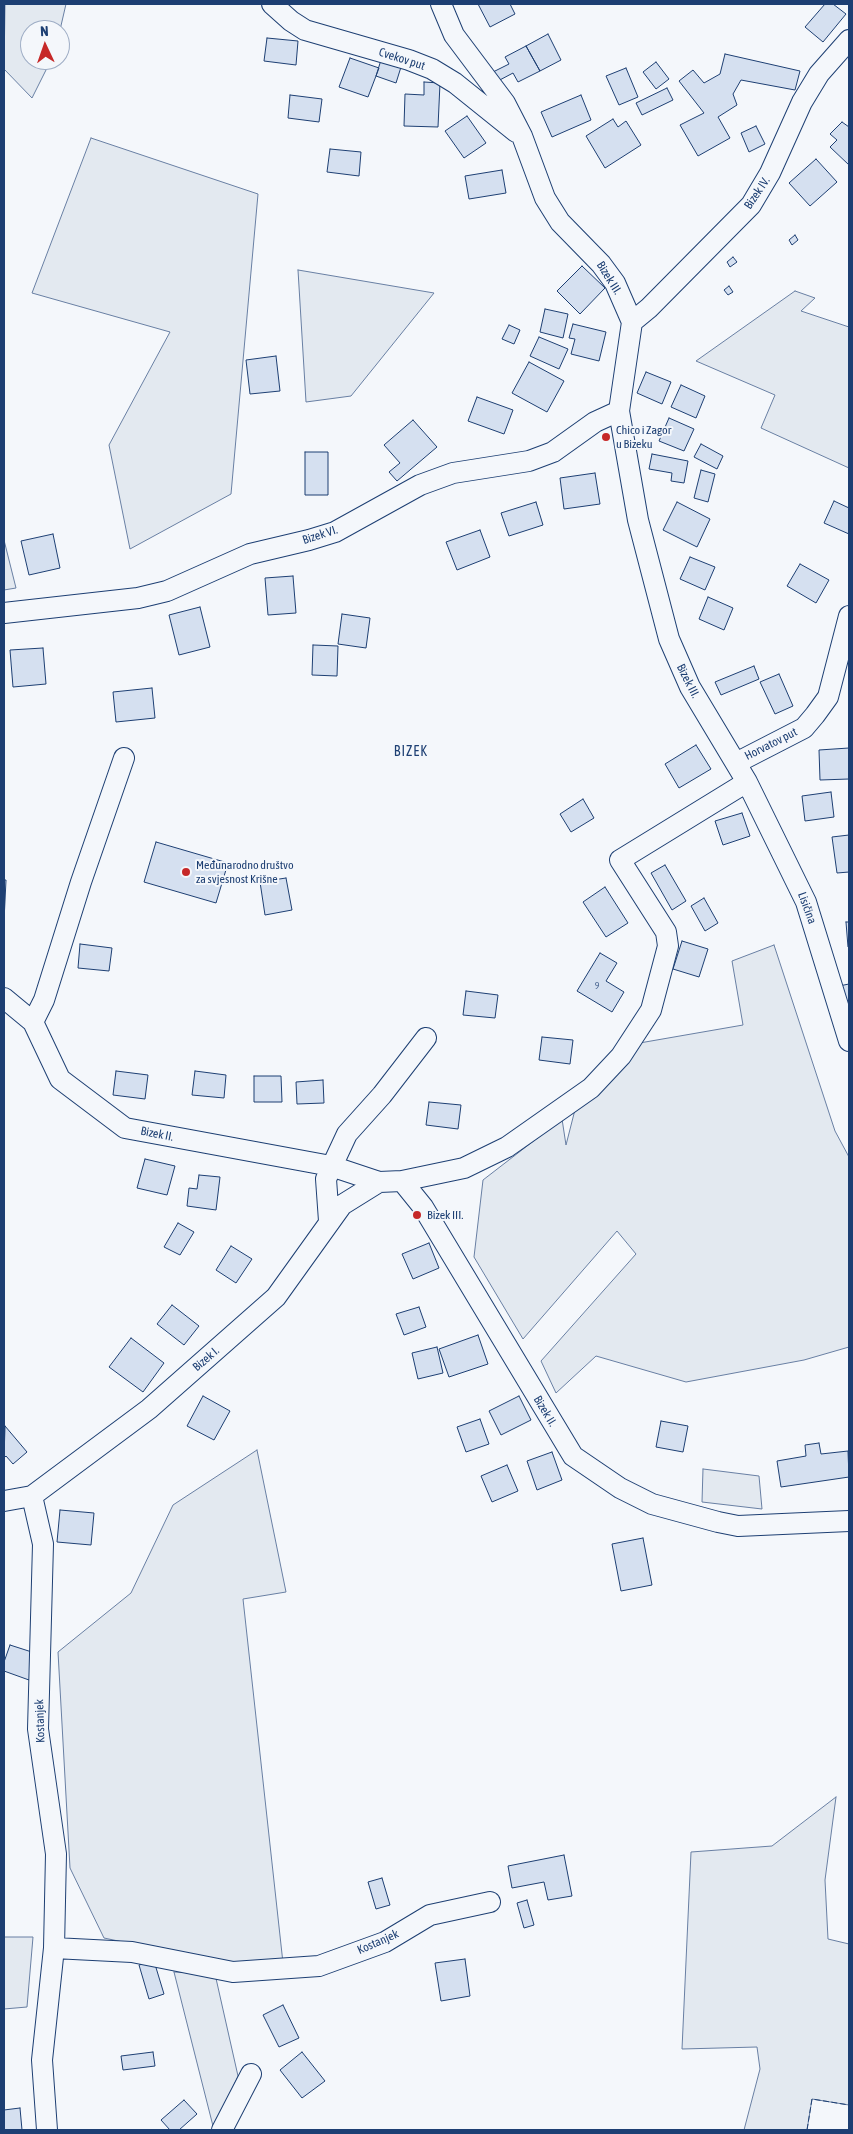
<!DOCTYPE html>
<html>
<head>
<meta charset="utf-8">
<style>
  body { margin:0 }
  #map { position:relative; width:853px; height:2134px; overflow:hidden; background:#f4f7fb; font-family:"Asap Condensed",sans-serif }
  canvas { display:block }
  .frame { position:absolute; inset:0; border:5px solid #1d3f73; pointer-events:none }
  .north { position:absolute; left:20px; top:20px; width:50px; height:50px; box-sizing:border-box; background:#f4f7fb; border:1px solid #9eadc5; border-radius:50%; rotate:357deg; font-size:14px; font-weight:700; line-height:20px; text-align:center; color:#1d3f73 }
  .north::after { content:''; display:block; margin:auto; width:18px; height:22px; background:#c62828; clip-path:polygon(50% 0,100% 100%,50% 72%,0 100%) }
</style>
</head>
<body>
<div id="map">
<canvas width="853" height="2134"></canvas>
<div class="frame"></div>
<div class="north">N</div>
</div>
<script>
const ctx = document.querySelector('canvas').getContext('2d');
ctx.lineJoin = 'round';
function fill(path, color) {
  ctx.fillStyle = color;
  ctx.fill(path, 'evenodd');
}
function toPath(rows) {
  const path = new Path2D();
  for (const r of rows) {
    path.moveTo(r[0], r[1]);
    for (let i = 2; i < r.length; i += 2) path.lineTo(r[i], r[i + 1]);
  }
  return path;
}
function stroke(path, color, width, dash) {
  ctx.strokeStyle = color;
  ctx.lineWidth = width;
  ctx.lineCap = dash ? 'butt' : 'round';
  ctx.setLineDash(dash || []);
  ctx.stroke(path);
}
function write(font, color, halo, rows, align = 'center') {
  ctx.font = font + ' "Asap Condensed",sans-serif';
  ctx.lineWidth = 4;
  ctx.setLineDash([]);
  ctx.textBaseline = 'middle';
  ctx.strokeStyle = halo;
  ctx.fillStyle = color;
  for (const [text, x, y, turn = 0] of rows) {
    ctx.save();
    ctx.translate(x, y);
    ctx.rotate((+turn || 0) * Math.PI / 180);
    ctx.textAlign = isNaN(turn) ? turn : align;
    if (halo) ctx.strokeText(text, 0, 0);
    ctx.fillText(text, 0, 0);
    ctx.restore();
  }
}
const green = toPath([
  [5,4,66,4,60,30,30,30,30,60,51,60,32,98,4,69,5,4],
  [91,138,258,194,231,494,130,549,109,445,170,332,32,293,91,138],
  [298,270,434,293,351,396,306,402,298,270],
  [795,291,815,298,801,311,849,327,849,468,761,428,775,395,696,361,795,291],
  [4,540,16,588,4,590,4,540],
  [774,945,835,1131,849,1157,849,1347,804,1360,686,1382,596,1356,556,1393,541,1361,636,1254,617,1231,523,1339,474,1257,483,1180,562,1119,566,1145,579,1094,628,1045,743,1025,732,961,774,945],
  [257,1450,286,1592,243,1599,283,1963,227,1964,104,1938,70,1868,58,1652,131,1593,173,1505,257,1450],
  [703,1469,759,1476,762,1509,702,1502,703,1469],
  [836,1797,825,1880,828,1939,849,1944,849,2105,812,2099,807,2130,744,2130,760,2069,757,2047,682,2049,691,1852,772,1846,836,1797],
  [4,1937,33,1937,27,2007,4,2009,4,1937],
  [174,1972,215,1974,238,2076,214,2130,174,1972]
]);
const building = toPath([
  [478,4,510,4,515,14,490,27,478,4],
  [825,4,833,4,846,14,823,42,805,27,825,4],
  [548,34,561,60,540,71,526,46,548,34],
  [267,38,298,41,296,65,264,61,267,38],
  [526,46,540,71,518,82,513,73,496,82,491,73,509,64,505,57,526,46],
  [725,54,800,71,795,90,741,80,733,94,737,105,718,117,730,138,698,156,680,125,704,113,679,81,693,70,704,83,720,74,725,54],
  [350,58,379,68,368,97,339,87,350,58],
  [381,60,401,67,396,83,376,76,381,60],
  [656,62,669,79,656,89,643,72,656,62],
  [626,68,638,97,619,105,606,76,626,68],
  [424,82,440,83,438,127,404,126,405,94,424,95,424,82],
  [667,88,673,100,642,115,636,103,667,88],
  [290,95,322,99,319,122,288,118,290,95],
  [581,95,591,120,552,137,541,112,581,95],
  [467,116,486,143,464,158,445,131,467,116],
  [613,119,618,127,626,121,641,145,605,168,586,136,613,119],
  [842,122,849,127,849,165,830,147,837,140,830,134,842,122],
  [756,126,765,144,749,152,741,133,756,126],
  [330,149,361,152,359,176,327,172,330,149],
  [816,159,837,182,810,206,789,183,816,159],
  [502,170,506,193,469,199,465,176,502,170],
  [795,235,798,240,792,245,789,240,795,235],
  [733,257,737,262,730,267,727,262,733,257],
  [582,266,605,288,580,314,557,291,582,266],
  [729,286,733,292,728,295,724,290,729,286],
  [545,309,568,314,563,338,540,332,545,309],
  [573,324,606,332,599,361,571,354,575,339,569,338,573,324],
  [509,325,520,330,514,344,502,339,509,325],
  [539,337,568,349,559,369,530,356,539,337],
  [276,356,280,391,250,394,246,360,276,356],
  [529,362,564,381,547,412,512,393,529,362],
  [646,372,671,382,662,404,637,393,646,372],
  [681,385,705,396,696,418,671,407,681,385],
  [477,397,513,410,504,434,468,421,477,397],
  [669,418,694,429,684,451,659,441,669,418],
  [413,420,437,447,397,481,389,472,400,463,384,445,413,420],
  [701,444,723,456,717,469,694,457,701,444],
  [305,452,328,452,328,495,305,495,305,452],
  [652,454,688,461,684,483,671,481,672,473,649,469,652,454],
  [701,470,715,474,708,502,694,498,701,470],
  [595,473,600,504,564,509,560,478,595,473],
  [834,501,849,508,849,534,824,523,834,501],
  [536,502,543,525,509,536,501,513,536,502],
  [677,502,710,519,697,547,663,530,677,502],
  [480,530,490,557,457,570,446,542,480,530],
  [53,534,60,568,29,575,21,541,53,534],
  [690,557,715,567,705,590,680,579,690,557],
  [800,564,829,580,816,603,787,586,800,564],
  [293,576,296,613,268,615,265,578,293,576],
  [708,597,733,608,724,630,699,619,708,597],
  [200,607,210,647,179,655,169,615,200,607],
  [342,614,370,618,366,648,338,644,342,614],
  [313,645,338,646,337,676,312,675,313,645],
  [43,648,46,684,13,687,10,650,43,648],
  [754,666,759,679,721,695,715,682,754,666],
  [779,674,793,706,775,714,760,682,779,674],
  [152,688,155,718,116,722,113,692,152,688],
  [696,745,711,769,679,788,665,764,696,745],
  [849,748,849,779,820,780,819,750,849,748],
  [831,792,834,817,805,821,802,796,831,792],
  [583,799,594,818,571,832,560,814,583,799],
  [742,813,750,836,723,845,715,821,742,813],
  [849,835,849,872,837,873,832,837,849,835],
  [156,842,228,863,216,903,144,882,156,842],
  [665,865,686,901,672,910,651,873,665,865],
  [286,878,292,910,265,915,260,882,286,878],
  [4,880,6,880,4,921,4,880],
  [605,887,628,923,606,937,583,902,605,887],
  [704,898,718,923,705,931,691,906,704,898],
  [846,922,849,922,849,946,848,947,846,922],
  [682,941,708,949,699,977,673,969,682,941],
  [80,944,112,948,109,971,78,968,80,944],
  [600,953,617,963,606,981,624,992,612,1012,577,991,600,953],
  [849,984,849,1005,843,1007,839,986,849,984],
  [466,991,498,995,495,1018,463,1015,466,991],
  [542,1037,573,1040,570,1064,539,1060,542,1037],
  [116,1071,148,1075,145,1099,113,1095,116,1071],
  [195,1071,226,1075,224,1098,192,1095,195,1071],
  [254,1076,281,1076,282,1102,254,1102,254,1076],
  [323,1080,324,1103,297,1104,296,1082,323,1080],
  [429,1102,461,1105,458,1129,426,1125,429,1102],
  [145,1159,175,1166,167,1195,137,1188,145,1159],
  [199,1175,220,1177,216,1210,187,1206,189,1188,197,1189,199,1175],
  [178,1223,194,1232,180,1255,164,1247,178,1223],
  [429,1243,439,1268,413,1279,402,1254,429,1243],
  [231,1246,252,1259,236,1283,216,1270,231,1246],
  [172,1305,199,1326,184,1345,157,1324,172,1305],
  [419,1307,426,1327,404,1335,396,1314,419,1307],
  [478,1335,488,1364,449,1377,439,1349,478,1335],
  [131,1338,164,1363,143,1392,109,1367,131,1338],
  [437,1347,443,1373,418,1379,412,1353,437,1347],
  [203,1396,230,1411,214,1440,187,1426,203,1396],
  [519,1396,531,1420,501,1435,489,1411,519,1396],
  [480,1419,489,1444,466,1452,457,1427,480,1419],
  [661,1421,688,1426,683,1452,656,1447,661,1421],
  [5,1426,27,1452,13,1464,6,1456,4,1458,5,1426],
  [819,1443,821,1454,848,1451,849,1477,781,1487,777,1461,806,1456,805,1445,819,1443],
  [552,1452,562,1480,537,1490,527,1461,552,1452],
  [507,1465,518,1491,492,1502,481,1476,507,1465],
  [60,1510,94,1513,91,1545,57,1542,60,1510],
  [643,1538,652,1585,621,1591,612,1544,643,1538],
  [10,1645,38,1654,29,1680,4,1671,4,1662,10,1645],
  [564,1855,572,1896,548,1900,544,1882,512,1888,508,1866,564,1855],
  [382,1878,390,1905,376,1909,368,1882,382,1878],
  [527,1900,534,1925,524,1928,517,1903,527,1900],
  [465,1959,470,1996,441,2001,435,1963,465,1959],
  [154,1961,164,1994,149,1999,139,1965,154,1961],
  [283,2005,299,2038,279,2047,263,2015,283,2005],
  [153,2052,155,2066,123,2070,121,2056,153,2052],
  [302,2052,325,2081,302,2098,280,2070,302,2052],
  [184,2100,197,2114,179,2130,170,2130,161,2120,184,2100],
  [20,2108,22,2130,4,2130,4,2110,20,2108]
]);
const minor = toPath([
  [272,4,291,21,305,30,409,60,432,69,455,83,516,132],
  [632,322,649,308,751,205,770,173,802,102,819,74,849,40],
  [4,613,138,598,167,591,250,554,309,540,335,532,420,485,453,473,529,461,553,452,595,422,619,411],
  [736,763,804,728,815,715,828,697,849,616],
  [747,782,806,902,849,1041],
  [4,998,33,1022,60,1079,125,1128,331,1166,379,1182,402,1181,423,1207,573,1456,620,1488,652,1504,718,1522,738,1526,849,1521],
  [33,1022,44,1000,81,882,124,758],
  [402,1181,464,1168,507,1147,591,1088,621,1056,651,1010,668,946,666,932,620,860,747,782,690,687,669,639,638,520,619,411,632,322,615,283,601,264,560,222,545,198,522,136,505,103,454,35,441,4],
  [329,1221,326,1179,347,1134,382,1095,426,1038],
  [32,1496,43,1544,38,1729,56,1854,54,1948,42,2060,47,2130],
  [4,1501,32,1496,149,1409,276,1297,342,1205,379,1182],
  [54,1948,132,1952,233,1972,319,1966,385,1942,430,1915,490,1902],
  [222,2130,251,2074]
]);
const fence = toPath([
  [807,2130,812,2099,849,2105]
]);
const markers = [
  [606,437,5,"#c62828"],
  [186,872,5,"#c62828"],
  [417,1215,5,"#c62828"]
];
const numberNames = [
  ["9",597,986]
];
const streetNames = [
  ["Cvekov put",402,59,18],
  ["Bizek IV.",757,193,-56],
  ["Bizek III.",609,278,58],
  ["Bizek VI.",320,535,-18],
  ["Bizek III.",688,681,63],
  ["Horvatov put",771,744,-27],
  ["Lisičina",807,908,70],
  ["Bizek II.",157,1134,11],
  ["Bizek I.",206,1359,-41],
  ["Bizek II.",545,1411,59],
  ["Kostanjek",40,1721,-92],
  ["Kostanjek",378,1942,-24]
];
const poiNames = [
  ["Chico i Zagor",616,430],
  ["u Bizeku",616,444],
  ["Međunarodno društvo",196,865],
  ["za svjesnost Krišne",196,879],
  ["Bizek III.",427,1215]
];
const neighbourhoodNames = [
  ["BIZEK",411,752]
];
fill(green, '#e3e9f0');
stroke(green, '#687fa3', 1);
fill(building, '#d5e0f0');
stroke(building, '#1d3f73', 1);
stroke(minor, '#1d3f73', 22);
stroke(minor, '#f4f7fb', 20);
stroke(fence, '#1d3f73', 1, [6, 2.5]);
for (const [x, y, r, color] of markers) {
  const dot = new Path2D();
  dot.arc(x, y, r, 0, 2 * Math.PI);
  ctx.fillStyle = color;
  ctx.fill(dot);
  stroke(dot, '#f4f7fb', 2);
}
write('10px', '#4b6792', null, numberNames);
write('12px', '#1d3f73', '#f4f7fb', streetNames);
write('12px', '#1d3f73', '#f4f7fb', poiNames, 'left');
ctx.letterSpacing = '1px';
write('14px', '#1d3f73', '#f4f7fb', neighbourhoodNames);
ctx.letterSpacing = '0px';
</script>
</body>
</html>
